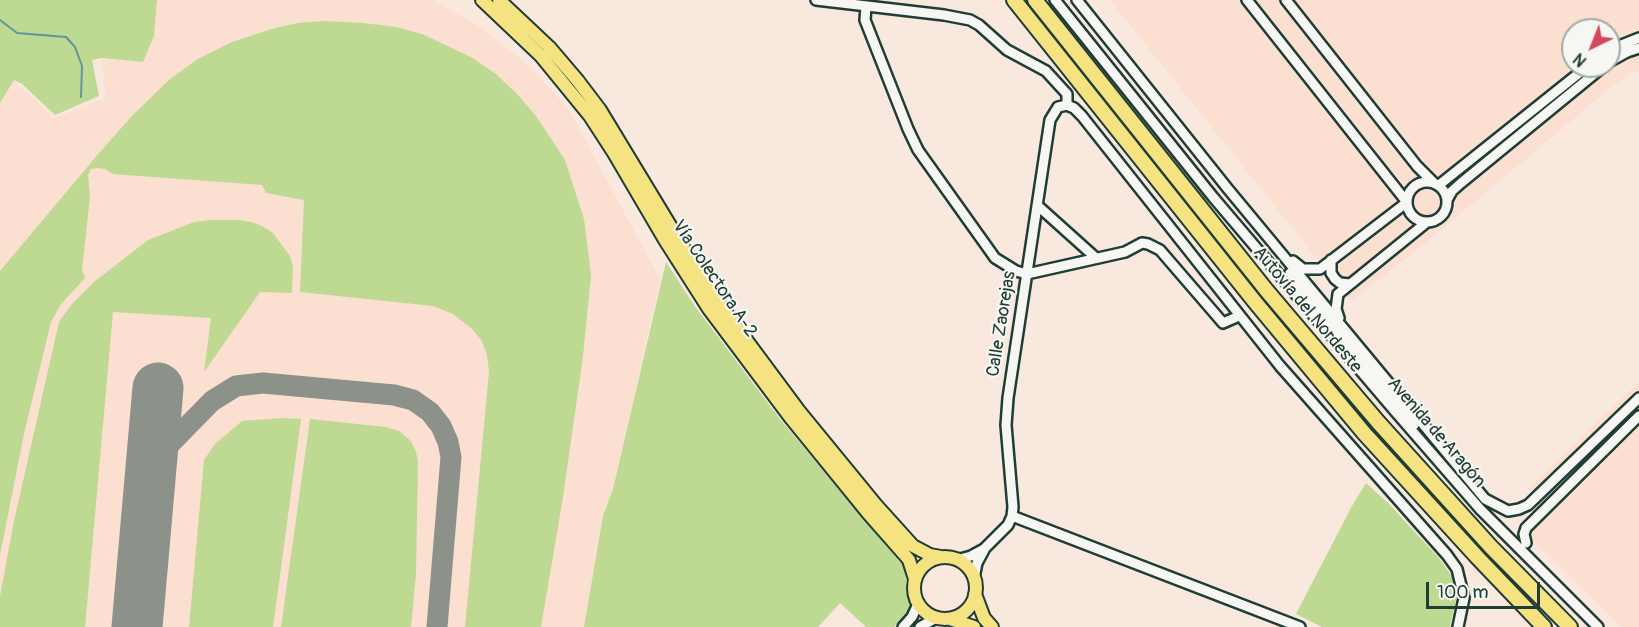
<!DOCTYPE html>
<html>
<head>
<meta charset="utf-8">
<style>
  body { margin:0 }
  #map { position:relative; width:1639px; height:627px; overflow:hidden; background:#f9e8de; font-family:Pangolin,sans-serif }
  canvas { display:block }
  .north { position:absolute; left:1561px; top:18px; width:60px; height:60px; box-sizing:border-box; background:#f6f6f2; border:2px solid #a0aca6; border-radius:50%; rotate:223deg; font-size:16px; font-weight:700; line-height:24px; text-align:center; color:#1f3d34 }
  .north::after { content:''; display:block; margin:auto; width:21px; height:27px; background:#d1495b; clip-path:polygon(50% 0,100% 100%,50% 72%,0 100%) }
  .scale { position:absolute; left:1426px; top:582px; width:114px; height:27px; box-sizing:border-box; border:3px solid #1f3d34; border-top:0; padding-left:8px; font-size:18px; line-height:21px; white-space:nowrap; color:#1f3d34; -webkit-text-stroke:4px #f6f6f2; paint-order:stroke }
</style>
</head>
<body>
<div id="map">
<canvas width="1639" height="627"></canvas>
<div class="north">N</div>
<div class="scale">100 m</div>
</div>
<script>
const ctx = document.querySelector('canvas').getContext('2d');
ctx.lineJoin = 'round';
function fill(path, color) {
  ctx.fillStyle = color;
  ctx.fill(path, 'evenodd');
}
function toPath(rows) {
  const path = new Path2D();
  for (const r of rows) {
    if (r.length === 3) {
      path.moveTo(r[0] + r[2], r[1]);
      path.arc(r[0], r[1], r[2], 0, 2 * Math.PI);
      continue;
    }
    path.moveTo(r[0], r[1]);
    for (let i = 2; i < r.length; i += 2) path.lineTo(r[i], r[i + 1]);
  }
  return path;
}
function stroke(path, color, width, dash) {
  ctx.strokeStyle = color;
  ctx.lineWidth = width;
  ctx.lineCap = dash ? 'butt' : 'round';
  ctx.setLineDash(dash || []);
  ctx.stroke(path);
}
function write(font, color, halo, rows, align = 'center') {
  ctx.font = font + ' Pangolin,sans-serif';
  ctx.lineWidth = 4.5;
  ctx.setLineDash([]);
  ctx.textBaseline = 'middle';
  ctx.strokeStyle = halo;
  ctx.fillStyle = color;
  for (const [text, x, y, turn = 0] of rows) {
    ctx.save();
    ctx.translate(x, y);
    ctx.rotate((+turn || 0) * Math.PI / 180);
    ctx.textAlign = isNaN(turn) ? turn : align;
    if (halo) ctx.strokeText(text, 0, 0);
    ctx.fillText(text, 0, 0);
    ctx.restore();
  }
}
const built = toPath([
  [157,0,433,0,480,27,535,71,569,110,660,279,613,490,603,516,584,627,0,627,0,103,13,80,55,118,106,98,102,58,143,62,154,36],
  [1110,0,1639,0,1639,71,1632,72,1610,88,1421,247,1351,301],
  [1573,30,1609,30,1609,66,1573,66],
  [1639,382,1639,627,1621,627,1527,535,1550,511,1528,489]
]);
const green = toPath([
  [0,0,157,0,154,36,143,62,102,58,92,60,99,96,55,115,22,84,14,80,0,103],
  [325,21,363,23,396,27,422,34,471,57,496,74,518,95,536,116,565,160,584,219,591,275,583,356,563,497,541,627,465,627,489,372,487,355,482,341,472,329,453,314,433,306,300,292,304,200,266,193,262,185,113,174,105,169,97,168,91,169,88,175,90,197,82,270,85,278,61,304,51,322,24,434,0,555,0,271,100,152,132,116,169,80,196,60,232,42,275,28,298,23],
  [212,220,238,220,251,222,262,226,273,233,290,256,293,266,292,293,260,292,204,372,211,318,113,312,85,627,0,627,0,596,14,521,59,322,71,305,94,282,148,240,194,222],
  [666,262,694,305,780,419,904,567,910,607,909,611,894,627,866,627,840,603,818,627,584,627,603,516,613,489],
  [282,418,301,419,273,627,189,627,204,460,215,444,242,421],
  [310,419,386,427,399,431,411,441,416,452,418,462,416,574,411,627,281,627],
  [1366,483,1389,504,1439,558,1453,578,1456,599,1450,627,1322,627,1296,614,1352,506]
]);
const stream = toPath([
  [0,20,17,33,66,37,75,47,82,66,81,97]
]);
const taxiway = toPath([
  [149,492,154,467,165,449,212,401,236,386,263,383,394,395,413,400,430,412,441,426,448,442,451,457,437,627]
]);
const runway = toPath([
  [137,627,158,388]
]);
const minor = toPath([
  [816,0,944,15,970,20,979,25,1007,50,1046,71,1067,94,1067,105],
  [1055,0,1213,197,1394,410,1480,509,1598,627],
  [1077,0,1228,189,1485,499,1508,511,1519,509,1528,505,1639,398],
  [1247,0,1406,201],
  [1286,0,1417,166,1433,182],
  [866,6,865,20,908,129,918,150,995,258,1016,271,1027,274,1125,252,1142,243,1148,244,1160,250,1223,323,1239,316],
  [1609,50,1639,38],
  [1609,62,1627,52,1639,48],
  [1067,105,1074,108,1082,116,1280,366,1447,555,1457,569,1464,598,1458,627],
  [1427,202,20],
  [1439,185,1588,66],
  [1447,200,1452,191,1461,183,1604,66],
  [1037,205,1096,258],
  [1331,260,1331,273,1335,279,1340,283,1350,284],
  [1293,261,1303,269,1320,269,1406,203],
  [1290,273,1414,425],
  [1339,318,1336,309,1338,294,1427,222],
  [1012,516,1300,627],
  [1526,543,1524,534,1526,528,1639,416],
  [957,560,971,556,984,549,1008,525,1012,516,1013,507,1006,425,1008,398,1050,120,1058,107,1067,105],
  [974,578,977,563,984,550],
  [903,627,912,617,918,604],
  [920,627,936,618]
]);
const major = toPath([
  [482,0,541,56,590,116,614,153,665,240,709,309,790,417,868,513,904,554,909,560,915,579],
  [499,0,549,47,578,81,600,110,697,270,718,302,799,411,876,505,913,546,930,555,941,557],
  [945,588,31],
  [975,594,984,618,992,627],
  [950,619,974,627]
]);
const highway = toPath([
  [1014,0,1255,302,1364,433,1478,558,1544,627],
  [1035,0,1267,291,1378,422,1491,547,1570,627]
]);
const streetNames = [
  ["Vía Colectora A-2",714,279,56],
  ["Autovía del Nordeste",1307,310,50],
  ["Calle Zaorejas",1002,324,-81],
  ["Avenida de Aragón",1436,433,49]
];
fill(built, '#fbdfd0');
fill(green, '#bed991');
stroke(stream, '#6295a4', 2);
stroke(taxiway, '#8c9289', 21);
stroke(runway, '#8c9289', 51);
stroke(minor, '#1f3d34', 14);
stroke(major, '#1f3d34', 16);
stroke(highway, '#1f3d34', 18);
stroke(minor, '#f6f6f2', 9);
stroke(major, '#f5e382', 12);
stroke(highway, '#f5e382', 14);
write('18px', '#1f3d34', '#f6f6f2', streetNames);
</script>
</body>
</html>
